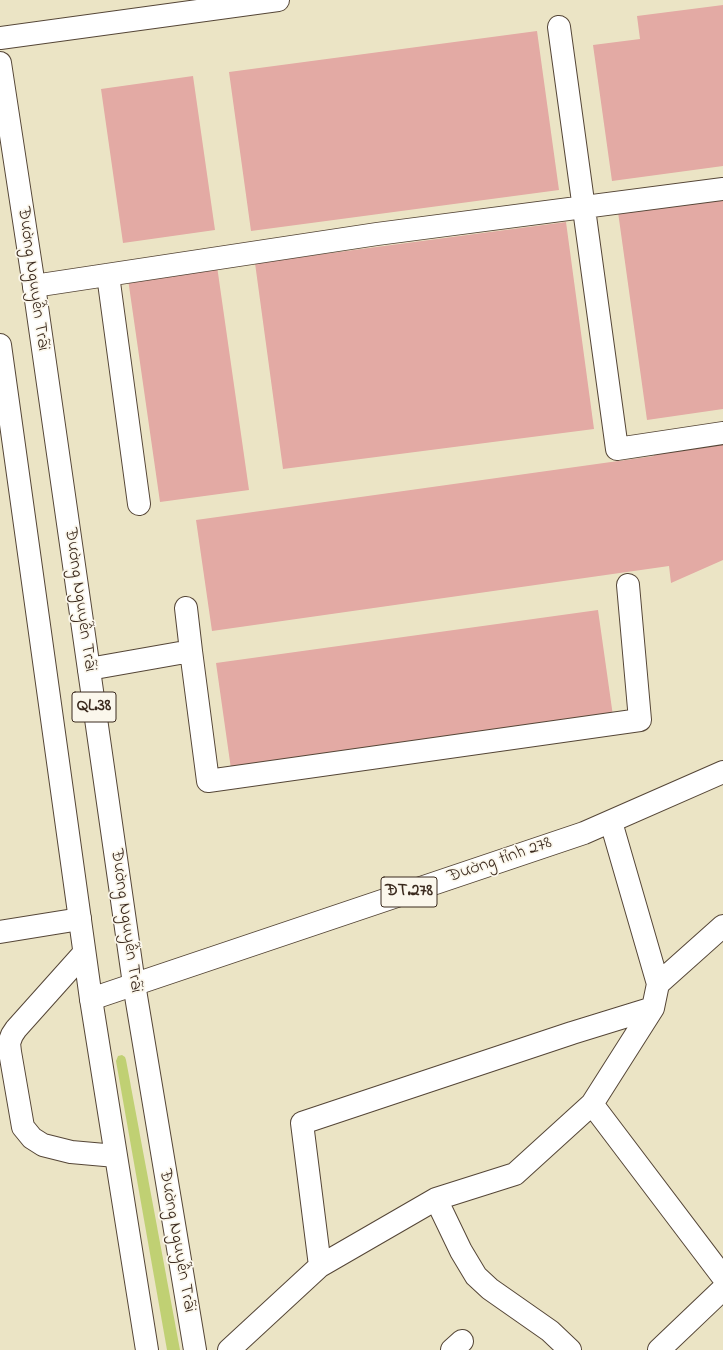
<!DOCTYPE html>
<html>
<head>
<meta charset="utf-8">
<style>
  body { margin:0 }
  canvas { display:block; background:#ebe4c5 }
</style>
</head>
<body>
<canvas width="723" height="1350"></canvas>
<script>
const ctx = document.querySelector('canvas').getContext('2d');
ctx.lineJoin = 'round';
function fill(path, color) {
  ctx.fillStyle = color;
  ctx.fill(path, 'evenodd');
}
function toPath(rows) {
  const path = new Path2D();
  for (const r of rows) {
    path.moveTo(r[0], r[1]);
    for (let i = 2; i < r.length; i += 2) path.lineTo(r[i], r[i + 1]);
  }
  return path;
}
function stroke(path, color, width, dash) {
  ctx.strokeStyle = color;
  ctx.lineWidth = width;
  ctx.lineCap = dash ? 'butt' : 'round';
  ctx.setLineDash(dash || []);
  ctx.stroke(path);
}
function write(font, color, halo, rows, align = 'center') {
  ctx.font = font + ' "Indie Flower",sans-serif';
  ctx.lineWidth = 3.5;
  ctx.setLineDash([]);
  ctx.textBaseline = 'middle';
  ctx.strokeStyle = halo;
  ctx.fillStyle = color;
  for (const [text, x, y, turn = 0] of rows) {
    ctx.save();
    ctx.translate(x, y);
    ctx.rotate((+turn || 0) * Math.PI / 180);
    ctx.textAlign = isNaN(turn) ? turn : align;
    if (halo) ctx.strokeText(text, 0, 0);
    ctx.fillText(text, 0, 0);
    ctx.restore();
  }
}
const green = toPath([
  [122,1055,125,1057,126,1060,180,1350,167,1350,116,1061,118,1056]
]);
const building = toPath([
  [723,5,723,166,612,181,593,45,640,39,637,16],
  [537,31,559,190,251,231,229,72],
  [193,76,215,230,123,243,101,89],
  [723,198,723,409,647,420,618,212],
  [566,222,594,429,283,469,255,263],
  [217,266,249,490,160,502,128,279],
  [723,439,723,560,671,583,669,566,212,631,196,520,654,456,653,449],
  [598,610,613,716,231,769,216,663]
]);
const minor = toPath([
  [559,27,617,449,723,433],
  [0,38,278,0],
  [108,275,139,504],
  [34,286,377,234,723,189],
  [186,608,191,651],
  [89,669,191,651,208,781,640,720,628,585],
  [0,932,80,919],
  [658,984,723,926],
  [592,1104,723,1277],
  [436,1199,461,1251,476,1276,490,1289,550,1331,570,1350],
  [320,1266,302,1123,572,1033,653,1008],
  [229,1350,320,1266,436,1199,515,1174,592,1104,653,1008,658,984,611,822],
  [452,1350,462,1341],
  [659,1350,723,1289]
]);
const major = toPath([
  [91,999,584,833,723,772]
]);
const highway = toPath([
  [0,63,34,286,134,984,195,1350],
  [0,345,91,999,147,1350],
  [84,953,16,1029,12,1035,9,1043,10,1052,23,1127,32,1138,43,1145,71,1152,116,1156]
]);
const shields = [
  [94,707,44],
  [409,892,56]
];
const shieldNames = [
  ["QL.38",94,707],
  ["ĐT.278",409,892]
];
const streetNames = [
  ["Đường Nguyễn Trãi",32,279,82],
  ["Đường Nguyễn Trãi",79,600,82],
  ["Đường tỉnh 278",500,861,-19],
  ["Đường Nguyễn Trãi",125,921,82],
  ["Đường Nguyễn Trãi",176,1241,80]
];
fill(green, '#c0d073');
fill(building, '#e3aaa4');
stroke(minor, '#554637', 24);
stroke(major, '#554637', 24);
stroke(highway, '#554637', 24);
stroke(minor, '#fff', 22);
stroke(major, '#fff', 22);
stroke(highway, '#fff', 22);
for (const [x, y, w] of shields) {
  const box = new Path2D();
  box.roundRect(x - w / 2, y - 15, w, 30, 3);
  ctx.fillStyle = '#fbf7ec';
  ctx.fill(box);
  stroke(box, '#3b2a1e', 1);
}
write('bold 17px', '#3b2a1e', null, shieldNames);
write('18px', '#3b2a1e', '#fbf7ec', streetNames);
</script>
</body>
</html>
